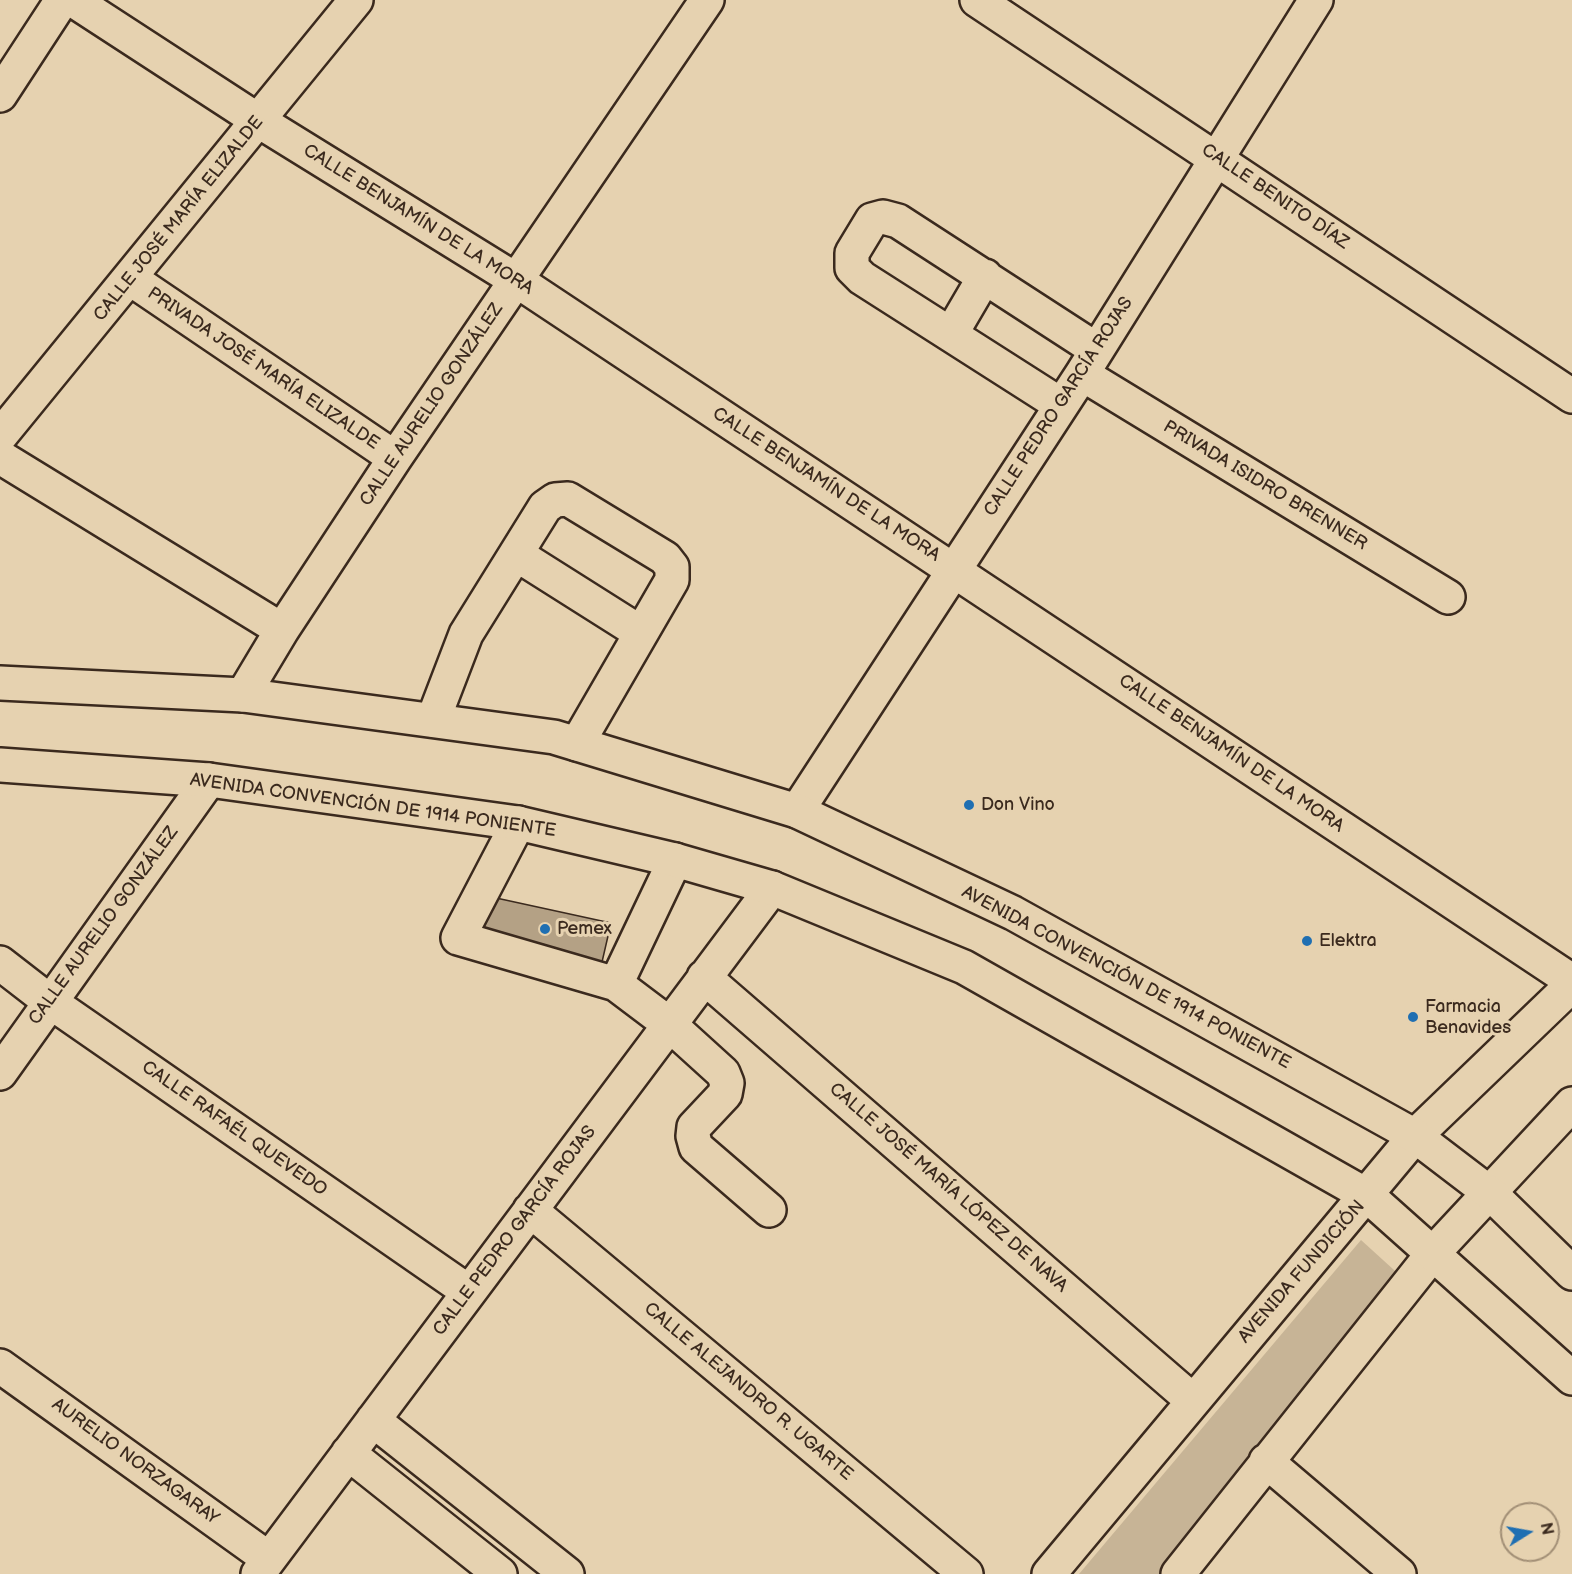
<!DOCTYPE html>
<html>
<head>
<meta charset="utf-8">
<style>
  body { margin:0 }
  #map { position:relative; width:1572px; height:1574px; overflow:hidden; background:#e6d2b0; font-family:"Balsamiq Sans",sans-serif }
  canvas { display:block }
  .north { position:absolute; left:1500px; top:1502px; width:60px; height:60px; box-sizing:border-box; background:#e6d2b0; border:2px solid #a28f76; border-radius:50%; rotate:79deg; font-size:16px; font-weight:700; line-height:24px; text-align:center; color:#3b2a1e }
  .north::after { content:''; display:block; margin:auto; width:21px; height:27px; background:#1f6fb2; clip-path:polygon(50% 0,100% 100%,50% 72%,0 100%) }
</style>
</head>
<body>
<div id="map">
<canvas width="1572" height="1574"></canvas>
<div class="north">N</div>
</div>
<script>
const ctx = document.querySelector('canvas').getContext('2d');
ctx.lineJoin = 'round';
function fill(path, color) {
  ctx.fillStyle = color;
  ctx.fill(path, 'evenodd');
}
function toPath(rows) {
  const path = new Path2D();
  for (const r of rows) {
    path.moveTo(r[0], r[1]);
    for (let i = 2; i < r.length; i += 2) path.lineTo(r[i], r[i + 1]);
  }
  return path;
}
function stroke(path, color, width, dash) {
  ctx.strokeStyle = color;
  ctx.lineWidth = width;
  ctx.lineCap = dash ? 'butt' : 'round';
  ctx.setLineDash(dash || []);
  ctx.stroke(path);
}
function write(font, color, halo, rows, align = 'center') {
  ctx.font = font + ' "Balsamiq Sans",sans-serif';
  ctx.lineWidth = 6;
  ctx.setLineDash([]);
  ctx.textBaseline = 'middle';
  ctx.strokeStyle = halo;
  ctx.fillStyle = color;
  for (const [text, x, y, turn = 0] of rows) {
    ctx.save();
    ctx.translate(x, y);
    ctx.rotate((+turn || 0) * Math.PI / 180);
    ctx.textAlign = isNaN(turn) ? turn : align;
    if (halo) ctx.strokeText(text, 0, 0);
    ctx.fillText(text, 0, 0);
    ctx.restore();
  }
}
const green = toPath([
  [1361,1240,1405,1280,1165,1574,1079,1574]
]);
const building = toPath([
  [487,896,611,923,602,962,479,936,487,896]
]);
const minor = toPath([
  [73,0,259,121,516,280,1572,981],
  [977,0,1572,396],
  [0,95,62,0],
  [131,279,395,458],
  [951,334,985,276],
  [1082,374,1448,597],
  [1061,405,862,278,852,268,852,253,872,220,883,217,898,221,1097,350],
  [0,436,356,0],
  [0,457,282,630],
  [516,554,641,633],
  [243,695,282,630,395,458,707,0],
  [433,720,466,634,545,507,555,500,568,499,665,558,672,567,672,580,577,744],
  [797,811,1082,374,1316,0],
  [518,823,458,938,616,984,675,860],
  [0,963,49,1001,469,1292],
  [704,977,1192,1400],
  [616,984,669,1024,723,1073,727,1083,725,1094,694,1127,693,1136,696,1147,769,1210],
  [0,1073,209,780],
  [530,1210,966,1574],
  [0,1366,269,1559],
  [373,1420,567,1574],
  [348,1453,500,1574],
  [1266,1461,1399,1574],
  [258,1574,772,888],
  [1049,1574,1415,1136,1572,985],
  [1178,1574,1434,1252,1572,1104]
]);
const major = toPath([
  [0,683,243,695,554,737,797,811,1013,913,1415,1136,1491,1194,1572,1273],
  [0,765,209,780,518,823,675,860,772,888,964,967,1368,1196,1572,1378]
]);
const markers = [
  [969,805,6,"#1f6fb2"],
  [545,929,6,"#1f6fb2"],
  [1307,941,6,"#1f6fb2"],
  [1413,1017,6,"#1f6fb2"]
];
const streetNames = [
  ["CALLE BENITO DÍAZ",1275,197,34],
  ["CALLE JOSÉ MARÍA ELIZALDE",179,219,-51],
  ["CALLE BENJAMÍN DE LA MORA",418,220,32],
  ["PRIVADA JOSÉ MARÍA ELIZALDE",263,369,34],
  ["CALLE AURELIO GONZÁLEZ",432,405,-56],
  ["CALLE PEDRO GARCÍA ROJAS",1059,407,-57],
  ["CALLE BENJAMÍN DE LA MORA",826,485,33],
  ["PRIVADA ISIDRO BRENNER",1265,486,31],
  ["CALLE BENJAMÍN DE LA MORA",1231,754,34],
  ["AVENIDA CONVENCIÓN DE 1914 PONIENTE",373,806,8],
  ["CALLE AURELIO GONZÁLEZ",104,926,-54],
  ["AVENIDA CONVENCIÓN DE 1914 PONIENTE",1126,978,28],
  ["CALLE RAFAÉL QUEVEDO",234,1129,35],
  ["CALLE JOSÉ MARÍA LÓPEZ DE NAVA",948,1188,41],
  ["CALLE PEDRO GARCÍA ROJAS",515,1231,-53],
  ["AVENIDA FUNDICIÓN",1302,1272,-49],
  ["CALLE ALEJANDRO R. UGARTE",748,1392,40],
  ["AURELIO NORZAGARAY",135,1462,36]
];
const poiNames = [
  ["Don Vino",981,805],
  ["Pemex",557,929],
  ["Elektra",1319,941],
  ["Farmacia",1425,1007],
  ["Benavides",1425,1028]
];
fill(green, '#c7b496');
fill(building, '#b4a185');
stroke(building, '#3b2a1e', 1.5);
stroke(minor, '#3b2a1e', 38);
stroke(major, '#3b2a1e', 38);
stroke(minor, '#e6d2b0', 33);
stroke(major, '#e6d2b0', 33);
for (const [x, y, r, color] of markers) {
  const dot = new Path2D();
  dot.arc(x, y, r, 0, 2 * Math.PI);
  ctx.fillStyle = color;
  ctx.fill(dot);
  stroke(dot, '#e6d2b0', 2);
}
write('18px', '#3b2a1e', '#e6d2b0', streetNames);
write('18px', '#3b2a1e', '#e6d2b0', poiNames, 'left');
</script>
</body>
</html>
